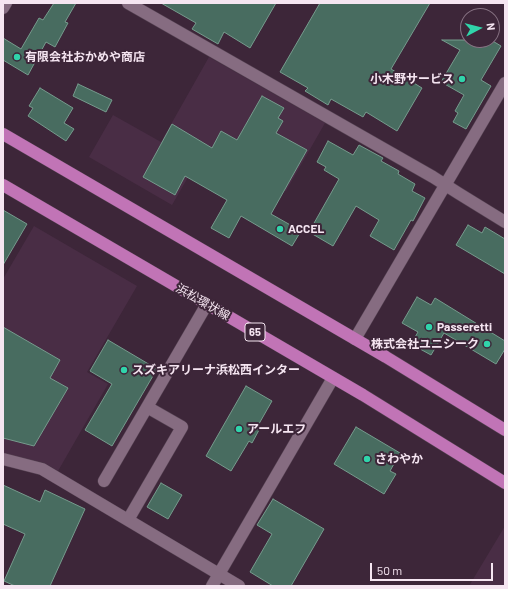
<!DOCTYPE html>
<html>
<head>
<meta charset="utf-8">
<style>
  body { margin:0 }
  #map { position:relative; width:508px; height:589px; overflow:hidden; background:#3d2639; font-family:Barlow,sans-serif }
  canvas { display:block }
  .frame { position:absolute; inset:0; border:4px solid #f5e5f1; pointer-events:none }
  .north { position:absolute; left:460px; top:8px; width:40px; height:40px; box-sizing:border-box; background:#3d2639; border:1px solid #877283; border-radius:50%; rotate:83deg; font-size:11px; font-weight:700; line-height:16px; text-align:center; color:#f5e5f1 }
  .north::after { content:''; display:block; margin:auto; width:14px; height:18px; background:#30d4aa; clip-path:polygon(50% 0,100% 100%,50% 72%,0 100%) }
  .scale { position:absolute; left:370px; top:563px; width:123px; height:18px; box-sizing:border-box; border:2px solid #f5e5f1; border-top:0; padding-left:5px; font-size:12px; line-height:14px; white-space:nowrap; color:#f5e5f1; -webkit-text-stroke:3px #3d2639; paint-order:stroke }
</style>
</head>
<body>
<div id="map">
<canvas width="508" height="589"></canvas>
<div class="frame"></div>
<div class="north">N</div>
<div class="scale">50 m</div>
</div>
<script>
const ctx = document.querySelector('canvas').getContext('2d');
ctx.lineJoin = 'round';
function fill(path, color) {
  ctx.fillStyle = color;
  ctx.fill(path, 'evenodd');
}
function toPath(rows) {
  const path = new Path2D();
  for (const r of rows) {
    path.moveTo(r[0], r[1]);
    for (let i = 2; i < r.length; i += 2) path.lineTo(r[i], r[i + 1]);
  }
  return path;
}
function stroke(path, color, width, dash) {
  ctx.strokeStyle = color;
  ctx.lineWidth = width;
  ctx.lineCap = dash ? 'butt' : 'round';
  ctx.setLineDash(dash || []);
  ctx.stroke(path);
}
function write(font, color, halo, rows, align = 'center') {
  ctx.font = font + ' Barlow,"Noto Sans JP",sans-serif';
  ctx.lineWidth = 4;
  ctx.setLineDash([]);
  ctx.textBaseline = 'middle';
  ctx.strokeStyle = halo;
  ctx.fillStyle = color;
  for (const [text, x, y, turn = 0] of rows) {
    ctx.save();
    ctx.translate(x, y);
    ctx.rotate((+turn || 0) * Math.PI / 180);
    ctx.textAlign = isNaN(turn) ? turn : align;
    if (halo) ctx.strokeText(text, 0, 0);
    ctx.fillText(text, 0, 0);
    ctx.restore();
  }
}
const built = toPath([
  [209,57,325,123,286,191,206,146,172,205,89,157,113,115,161,142],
  [34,226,137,286,87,372,108,384,58,471,44,463,3,453,3,279],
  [505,526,505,586,469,586]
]);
const building = toPath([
  [54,3,76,3,65,22,68,23,55,47,46,42,28,75,3,60,3,38,21,49,39,18,43,20,54,3],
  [161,3,276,3,250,48,224,32,218,44,192,29,196,23,161,3],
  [320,3,430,3,391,69,422,88,397,131,366,112,363,117,331,99,328,105,305,91,308,88,280,72,320,3],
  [442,40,491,40,501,46,481,80,491,86,466,129,453,122,458,113,455,111,464,95,441,82,460,50,442,40],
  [78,84,112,100,106,112,73,96,78,84],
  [40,88,73,108,64,123,74,129,66,141,28,116,33,108,29,106,40,88],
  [262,96,284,108,278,118,283,121,276,133,307,150,271,214,301,231,292,246,241,216,229,238,211,228,227,200,185,176,175,195,143,177,172,124,212,148,221,131,237,140,262,96],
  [328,141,353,155,359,145,383,158,381,161,399,171,398,174,415,184,412,191,425,198,413,221,411,220,394,250,370,236,379,220,356,206,333,246,309,232,339,179,324,170,326,167,317,162,328,141],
  [3,210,27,224,3,265,3,210],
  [468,225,482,233,485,227,505,239,505,274,456,245,468,225],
  [417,297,431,305,435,298,505,341,505,349,496,364,444,333,431,355,411,344,418,332,402,323,417,297],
  [3,327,60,360,50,378,68,388,34,446,3,438,3,327],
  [108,340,157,369,112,446,85,430,112,384,90,371,108,340],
  [246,386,272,401,256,429,259,430,252,443,249,441,231,471,206,456,246,386],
  [356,427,400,453,390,471,396,474,384,494,334,464,356,427],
  [161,483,182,495,168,519,147,507,161,483],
  [3,485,40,502,45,490,85,509,50,586,15,586,4,581,25,534,3,524,3,485],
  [273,499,324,529,291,586,273,586,250,572,272,534,257,525,273,499]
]);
const minor = toPath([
  [128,3,433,177,458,193,505,222],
  [3,8,6,3],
  [355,339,505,83],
  [3,459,42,469,239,586],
  [104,481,207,304],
  [128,520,182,427,147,407],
  [212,586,333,378]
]);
const major = toPath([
  [3,134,386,357,505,430],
  [3,185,363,395,505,483]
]);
const markers = [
  [17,57,4,"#30d4aa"],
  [462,79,4,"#30d4aa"],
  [280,229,4,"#30d4aa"],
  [429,327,4,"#30d4aa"],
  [487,344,4,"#30d4aa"],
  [124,370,4,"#30d4aa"],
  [239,429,4,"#30d4aa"],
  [367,459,4,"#30d4aa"]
];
const shields = [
  [255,332,20]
];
const shieldNames = [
  ["65",255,332]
];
const poiNames = [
  ["有限会社おかめや商店",25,57],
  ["小木野サービス",454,79,"right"],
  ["ACCEL",288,229],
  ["Passeretti",437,327],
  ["株式会社ユニシーク",479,344,"right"],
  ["スズキアリーナ浜松西インター",132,370],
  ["アールエフ",247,429],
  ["さわやか",375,459]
];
const streetNames = [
  ["浜松環状線",203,302,30]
];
fill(built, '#492d45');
fill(building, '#486c60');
stroke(building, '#769b8d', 1);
stroke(minor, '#554252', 13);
stroke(major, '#554252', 13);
stroke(minor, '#866c81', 12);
stroke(major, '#c174b6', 12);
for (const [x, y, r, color] of markers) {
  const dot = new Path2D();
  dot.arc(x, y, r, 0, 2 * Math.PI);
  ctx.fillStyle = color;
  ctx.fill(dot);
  stroke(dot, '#3d2639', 1.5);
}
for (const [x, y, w] of shields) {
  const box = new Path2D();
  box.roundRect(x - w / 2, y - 9, w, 18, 3);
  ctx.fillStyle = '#3d2639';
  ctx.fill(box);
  stroke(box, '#f5e5f1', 1);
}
write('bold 11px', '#f5e5f1', null, shieldNames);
write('bold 12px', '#f5e5f1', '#3d2639', poiNames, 'left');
write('12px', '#f5e5f1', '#3d2639', streetNames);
</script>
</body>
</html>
